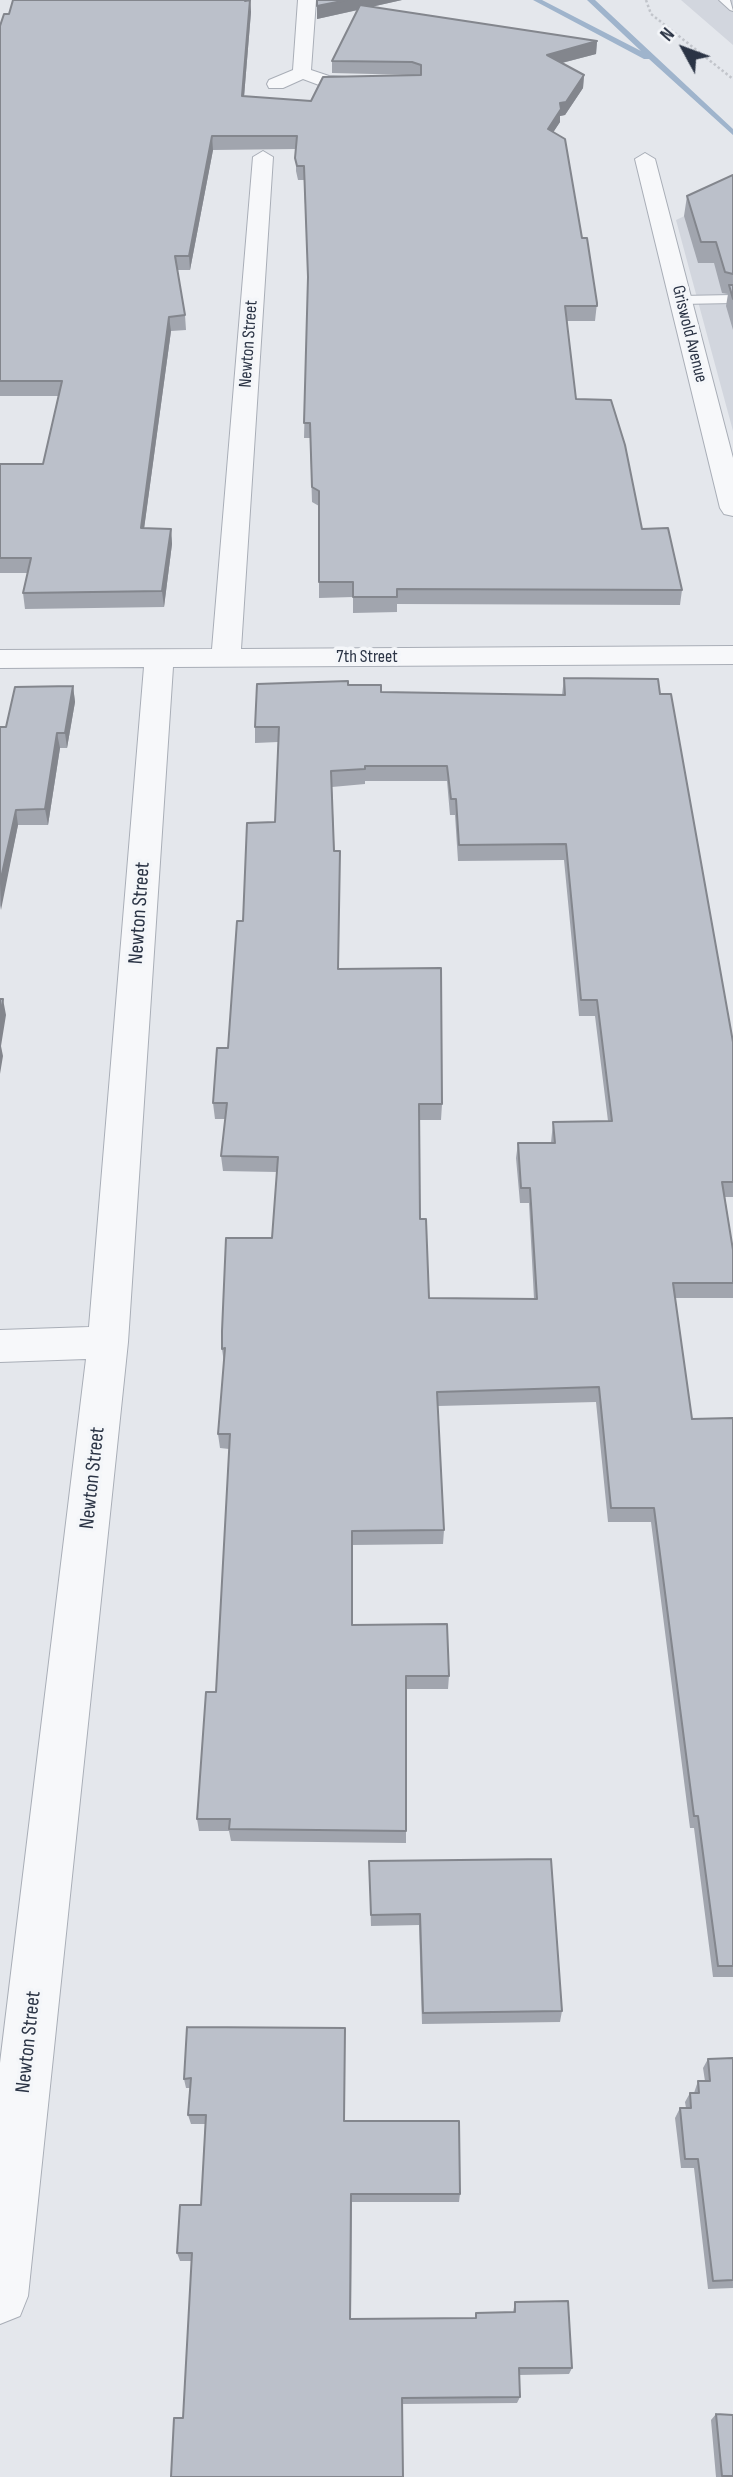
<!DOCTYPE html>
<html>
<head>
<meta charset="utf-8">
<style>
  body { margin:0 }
  #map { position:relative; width:733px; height:2477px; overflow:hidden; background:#e4e7ec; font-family:"Sofia Sans Condensed",sans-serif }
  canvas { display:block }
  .north { position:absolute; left:649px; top:14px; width:70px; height:70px; -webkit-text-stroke:5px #f4f6f9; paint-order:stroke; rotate:311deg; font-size:19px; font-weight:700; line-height:28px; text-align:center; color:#2b3445 }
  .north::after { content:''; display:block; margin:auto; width:24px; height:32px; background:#2b3445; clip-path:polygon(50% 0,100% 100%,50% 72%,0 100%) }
</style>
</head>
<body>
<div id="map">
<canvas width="733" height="2477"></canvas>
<div class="north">N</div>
</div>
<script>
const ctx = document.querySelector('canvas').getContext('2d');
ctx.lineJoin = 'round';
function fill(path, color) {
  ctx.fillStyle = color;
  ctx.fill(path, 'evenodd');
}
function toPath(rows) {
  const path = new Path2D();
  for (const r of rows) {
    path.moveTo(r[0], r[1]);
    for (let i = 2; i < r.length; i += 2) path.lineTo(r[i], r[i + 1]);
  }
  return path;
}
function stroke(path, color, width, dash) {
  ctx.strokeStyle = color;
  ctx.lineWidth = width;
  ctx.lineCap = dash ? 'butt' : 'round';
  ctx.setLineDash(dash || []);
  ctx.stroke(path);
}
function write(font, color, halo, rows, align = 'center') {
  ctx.font = font + ' "Sofia Sans Condensed",sans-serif';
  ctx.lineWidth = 7;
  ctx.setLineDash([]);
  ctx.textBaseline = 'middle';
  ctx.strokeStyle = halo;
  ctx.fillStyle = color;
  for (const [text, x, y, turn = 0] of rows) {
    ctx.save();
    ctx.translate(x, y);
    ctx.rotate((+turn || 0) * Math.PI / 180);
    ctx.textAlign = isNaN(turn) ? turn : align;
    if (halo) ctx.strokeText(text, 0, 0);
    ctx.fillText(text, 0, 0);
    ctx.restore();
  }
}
const built = toPath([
  [681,0,733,0,733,45],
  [733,193,733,431,676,220]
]);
const stream = toPath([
  [533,0,542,0,641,51,587,0,595,0,733,129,733,135,649,59,644,59,533,0]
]);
const path = toPath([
  [646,0,651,14,733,79]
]);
const lane = toPath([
  [719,0,730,0,733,11,730,10,719,0],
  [733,295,733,303,681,304,675,300,681,296,733,295]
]);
const street = toPath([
  [298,0,316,0,311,70,329,76,379,79,381,83,379,87,327,88,303,79,283,88,269,88,267,84,269,80,293,70,298,0],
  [263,151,273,157,241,649,733,646,733,664,173,667,128,1342,28,2296,20,2316,0,2324,0,2063,86,1359,0,1362,0,1330,89,1327,144,667,0,668,0,650,212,649,253,157,263,151],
  [645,153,655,159,733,458,733,516,724,514,720,508,635,159,645,153]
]);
const wall = toPath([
  [13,0,250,0,251,12,244,97,311,101,323,77,414,75,332,73,332,61,358,10,317,19,317,0,402,0,371,7,597,41,596,54,562,63,584,75,583,88,565,115,560,116,560,122,553,132,565,139,582,238,587,238,597,303,595,321,567,321,576,399,611,400,625,445,642,529,668,528,682,590,680,605,397,604,397,612,353,613,353,597,319,598,319,506,312,502,310,438,304,438,308,279,304,180,298,180,296,171,296,149,213,150,190,270,177,270,185,315,186,330,171,331,144,528,171,529,172,544,164,607,25,609,23,593,28,573,0,573,0,464,43,464,59,396,0,396,0,26,4,14,9,14],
  [733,175,733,330,726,306,728,294,722,293,714,263,698,263,684,216,687,196],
  [564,678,660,694,733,1042,733,1197,725,1197,733,1250,733,1298,675,1298,692,1419,733,1418,733,1977,713,1977,694,1828,690,1828,651,1522,608,1522,596,1402,438,1406,444,1530,443,1544,352,1545,352,1625,449,1676,448,1689,406,1689,406,1843,231,1841,229,1831,199,1831,197,1819,216,1692,229,1449,220,1448,218,1434,224,1363,222,1349,272,1238,277,1172,223,1171,221,1156,225,1119,215,1119,213,1103,228,1048,243,921,275,822,278,742,255,743,255,727,348,685,381,692,562,695],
  [365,781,447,781,450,815,455,815,458,861,564,860,579,1016,595,1016,608,1121,553,1122,551,1143,518,1143,516,1158,520,1203,529,1203,534,1299,429,1298,420,1219,419,1120,441,1120,442,1104,339,969,332,787,365,784],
  [73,686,75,702,67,748,60,748,48,825,18,825,0,910,0,727,6,727],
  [369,1861,562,2011,560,2022,422,2024,419,1925,371,1926],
  [187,2027,345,2121,460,2194,459,2202,352,2202,351,2319,475,2318,476,2313,513,2312,515,2302,572,2368,569,2374,519,2375,520,2397,517,2403,402,2404,183,2418,192,2261,180,2261,177,2253,201,2205,205,2124,191,2124,188,2115,190,2088,186,2088,184,2079],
  [733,2058,733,2288,708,2289,694,2168,681,2168,675,2118,680,2108,686,2108,685,2102,690,2093,694,2093,698,2081,705,2081,703,2068,708,2059],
  [716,2414,733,2415,733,2477,716,2477,711,2420]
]);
const shadedWall = toPath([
  [250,0,251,12,243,109,242,96],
  [347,0,402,0,317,19,317,6],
  [597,41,596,54,546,67,547,55],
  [584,75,583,88,565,115,560,116,560,122,547,142,548,129,560,103],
  [212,136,213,150,190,270,189,256],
  [169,317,171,331,142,544,141,528],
  [171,529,172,544,164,607,162,591],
  [73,686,75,702,67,748,65,733],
  [57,733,60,748,48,825,45,809],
  [16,810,18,825,1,910,0,883],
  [3,999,6,1015,1,1046,3,1056,0,1074,0,1017]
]);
const building = toPath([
  [13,0,245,0,245,1,250,0,242,96,311,101,323,77,421,75,421,65,412,62,332,61,360,5,597,41,547,55,584,75,566,102,560,103,561,109,548,129,565,139,582,238,587,238,597,303,597,306,565,306,576,399,611,400,625,445,642,529,668,528,682,590,397,589,397,597,353,597,353,582,319,582,319,491,312,487,310,423,304,423,308,277,304,166,297,166,295,158,297,136,212,136,189,256,175,256,185,315,169,317,141,528,171,529,162,591,23,593,31,558,0,558,0,464,43,464,62,381,0,381,0,26,4,14,9,14,13,0],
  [317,0,347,0,317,6,317,0],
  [733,175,733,274,725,272,716,242,701,242,687,196,733,175],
  [729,285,733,285,733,299,729,285],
  [564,678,658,679,660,694,671,694,733,1042,733,1182,722,1182,733,1250,733,1283,673,1283,692,1419,733,1418,733,1966,718,1966,698,1816,694,1816,654,1508,611,1508,599,1387,437,1392,444,1530,352,1531,352,1625,447,1624,449,1676,406,1676,406,1831,229,1829,230,1819,197,1819,206,1692,216,1692,230,1434,218,1434,225,1348,222,1349,222,1331,226,1238,272,1238,278,1157,221,1156,227,1103,213,1103,217,1048,228,1048,237,921,243,921,247,823,275,822,279,727,255,727,257,684,348,681,348,685,381,685,381,692,565,695,564,678],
  [365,766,447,766,451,799,456,799,459,845,566,844,581,1000,597,1000,612,1121,553,1122,555,1143,518,1143,521,1188,530,1188,537,1299,429,1298,426,1219,420,1219,419,1104,442,1104,441,968,338,969,340,851,334,851,331,771,365,769,365,766],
  [73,686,65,733,57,733,45,809,16,810,0,883,0,727,6,727,15,687,73,686],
  [0,999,3,999,0,1017,0,999],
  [551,1859,562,2011,423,2013,420,1914,371,1915,369,1861,551,1859],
  [187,2027,345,2028,344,2121,459,2121,460,2194,351,2194,350,2319,476,2318,476,2313,515,2312,515,2302,568,2301,572,2368,519,2368,520,2397,402,2398,403,2477,171,2477,174,2418,183,2418,192,2253,177,2253,180,2205,201,2205,206,2115,188,2115,191,2078,184,2079,187,2027],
  [733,2058,733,2280,713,2281,698,2159,685,2159,680,2108,691,2108,690,2093,699,2093,698,2081,710,2081,708,2059,733,2058],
  [716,2414,733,2415,733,2476,722,2476,716,2414]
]);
const farStreetnames = [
  ["Griswold Avenue",689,334,76],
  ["Newton Street",249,344,-86],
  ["7th Street",367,657]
];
const streetNames = [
  ["Newton Street",140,913,-86],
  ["Newton Street",93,1478,-84],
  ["Newton Street",29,2042,-84]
];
fill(built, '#d2d6de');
fill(stream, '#9fb4cc');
stroke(lane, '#a9aeb7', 2);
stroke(street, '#a9aeb7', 2);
stroke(path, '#c2c5cb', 2.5, [2.5, 2.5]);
fill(lane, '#f7f8fa');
fill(street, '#f7f8fa');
fill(wall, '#a1a5ae');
fill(shadedWall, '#83868d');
fill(building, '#bbc0ca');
stroke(building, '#83868d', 2);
write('18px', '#2b3445', '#f4f6f9', farStreetnames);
write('21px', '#2b3445', '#f4f6f9', streetNames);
</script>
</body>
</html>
